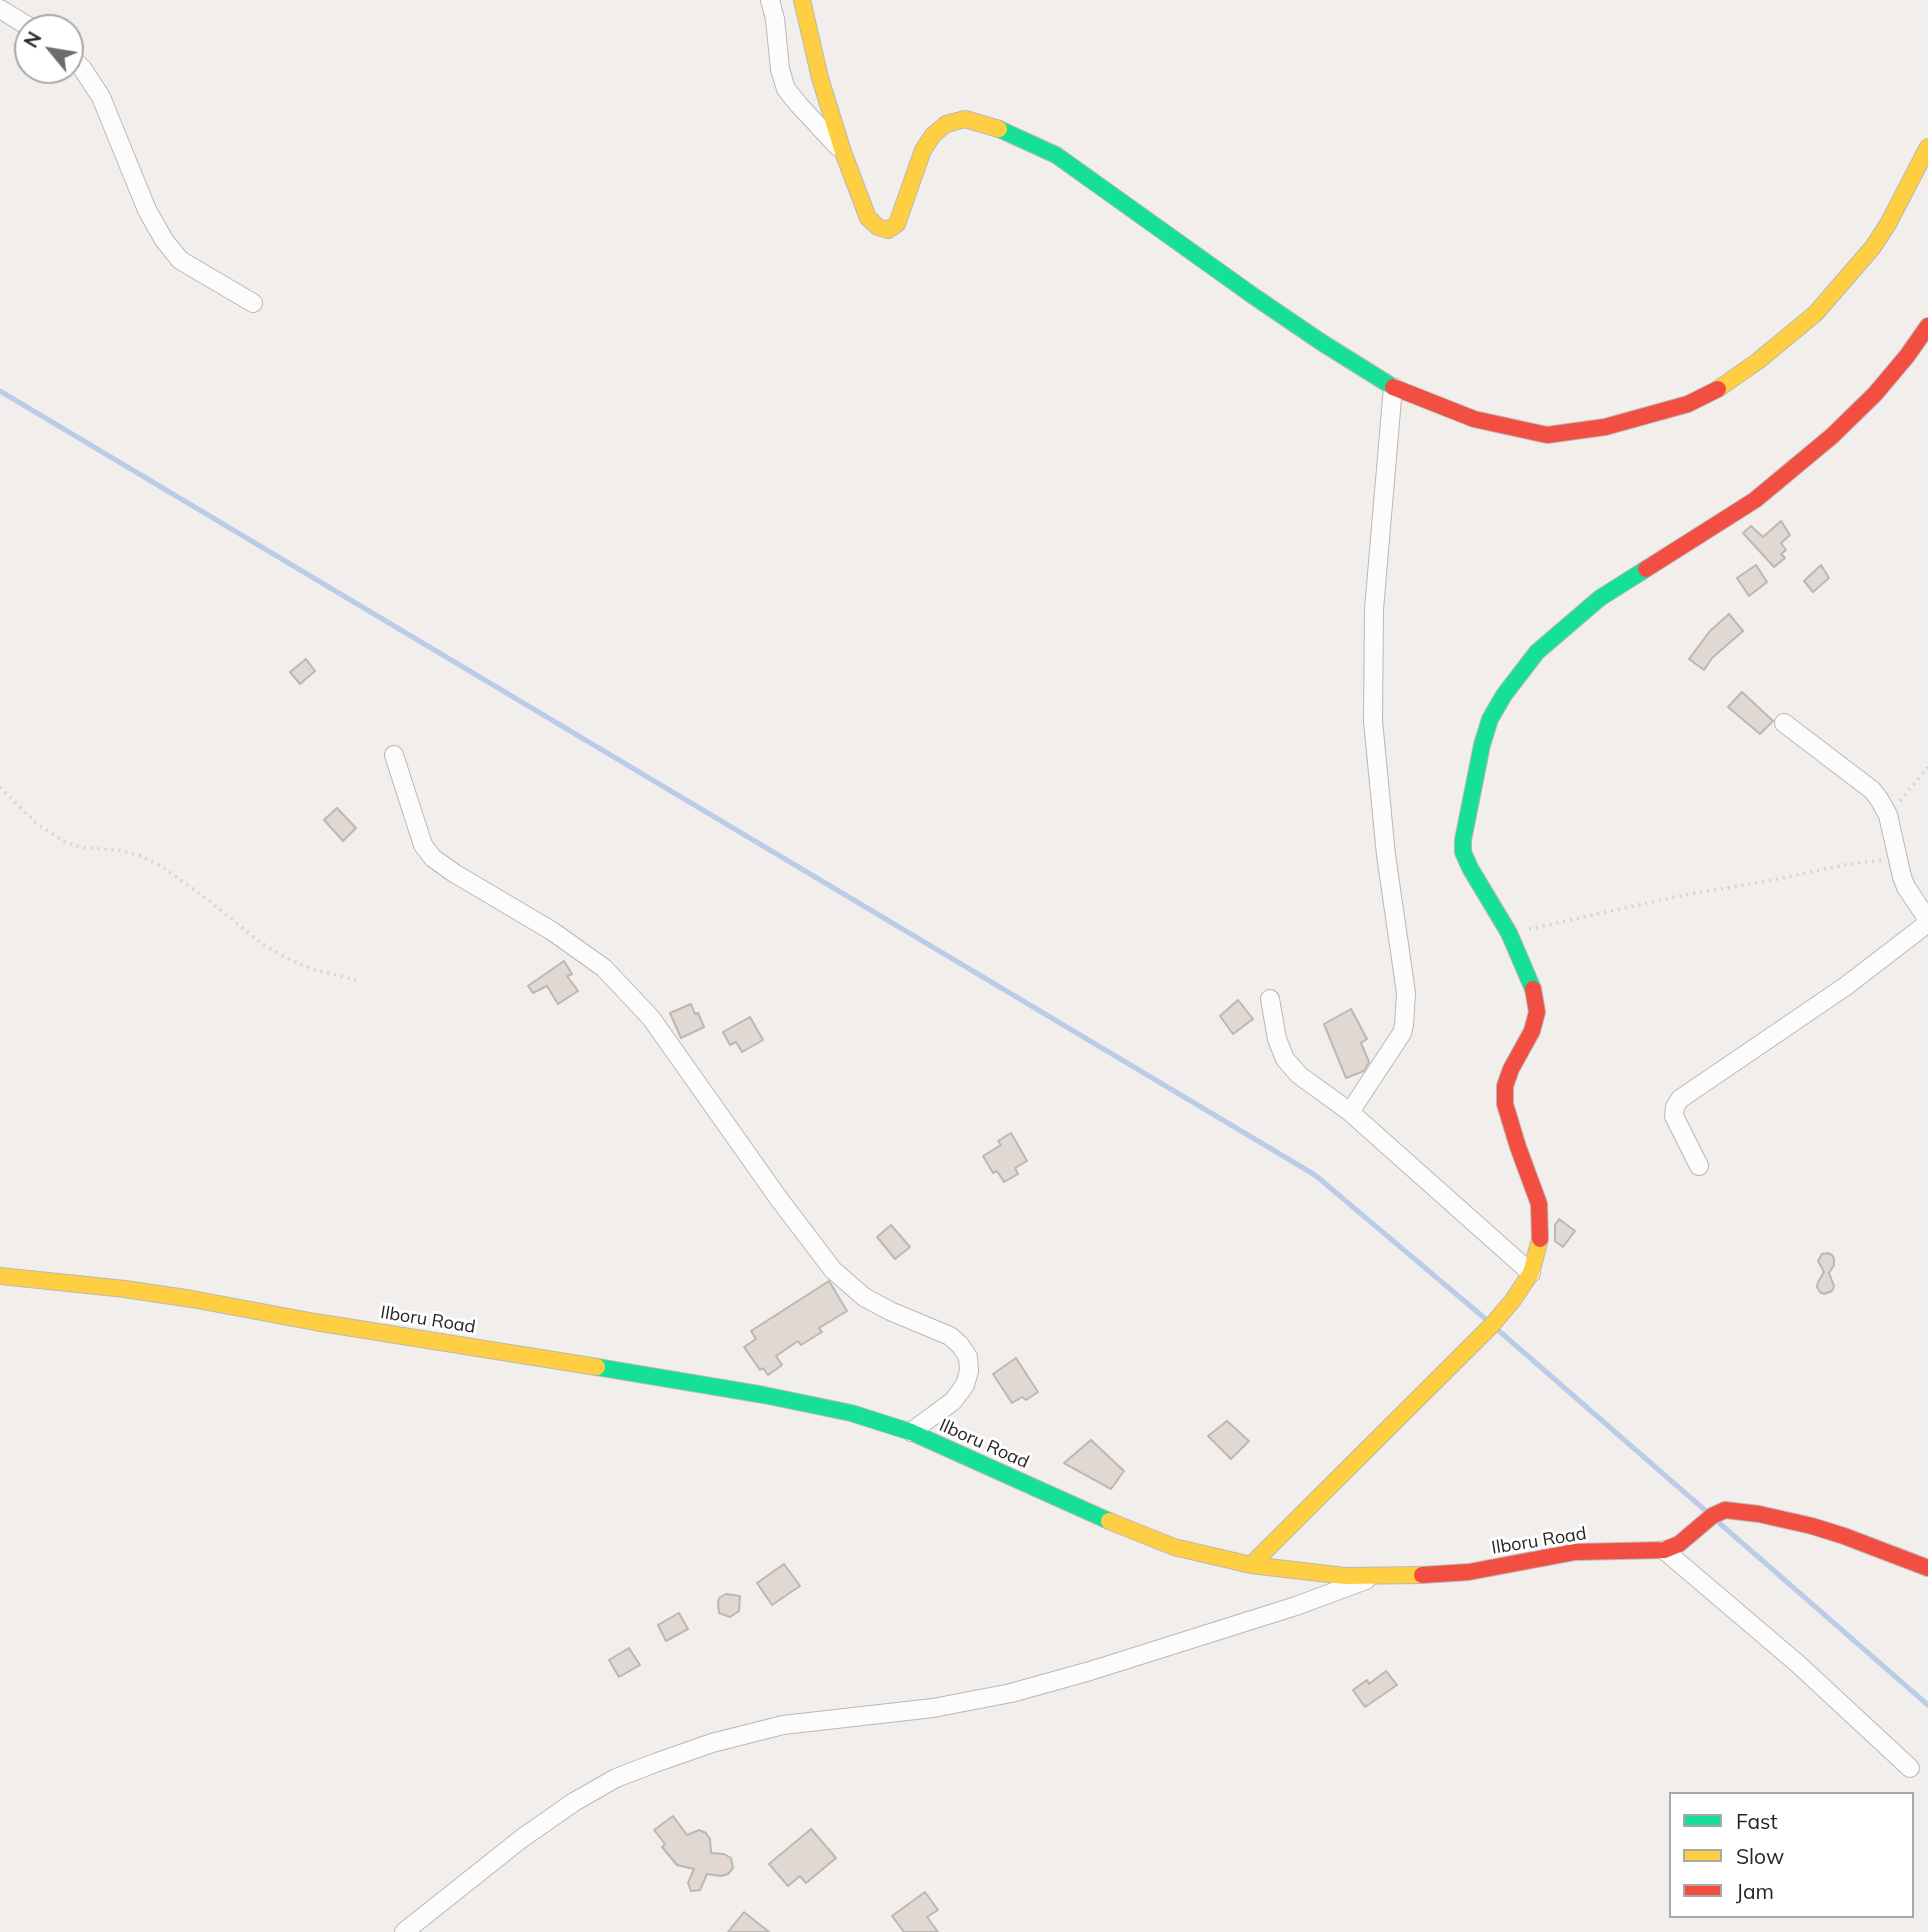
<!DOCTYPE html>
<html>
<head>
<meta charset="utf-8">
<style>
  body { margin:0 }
  #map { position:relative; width:1928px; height:1932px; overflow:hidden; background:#f1eeeb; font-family:Mulish,sans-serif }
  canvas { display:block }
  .legend { position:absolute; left:1669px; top:1792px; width:245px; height:126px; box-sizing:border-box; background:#fff; border:2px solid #a9a8a8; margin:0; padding:9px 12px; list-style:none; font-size:21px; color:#282625 }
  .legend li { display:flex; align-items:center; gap:14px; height:35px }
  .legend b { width:35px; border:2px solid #a9a8a8 }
  .north { position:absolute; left:14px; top:14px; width:70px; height:70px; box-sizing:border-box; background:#fff; border:2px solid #a9a8a8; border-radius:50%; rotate:300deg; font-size:19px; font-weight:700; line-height:28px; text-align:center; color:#282625 }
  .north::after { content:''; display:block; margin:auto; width:24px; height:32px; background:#6e6c6a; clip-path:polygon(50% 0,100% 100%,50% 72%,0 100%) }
</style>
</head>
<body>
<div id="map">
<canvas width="1928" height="1932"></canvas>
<ul class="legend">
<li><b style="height:9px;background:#16e098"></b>Fast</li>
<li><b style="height:9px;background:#ffcf43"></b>Slow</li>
<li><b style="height:9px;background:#f24e42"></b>Jam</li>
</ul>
<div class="north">N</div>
</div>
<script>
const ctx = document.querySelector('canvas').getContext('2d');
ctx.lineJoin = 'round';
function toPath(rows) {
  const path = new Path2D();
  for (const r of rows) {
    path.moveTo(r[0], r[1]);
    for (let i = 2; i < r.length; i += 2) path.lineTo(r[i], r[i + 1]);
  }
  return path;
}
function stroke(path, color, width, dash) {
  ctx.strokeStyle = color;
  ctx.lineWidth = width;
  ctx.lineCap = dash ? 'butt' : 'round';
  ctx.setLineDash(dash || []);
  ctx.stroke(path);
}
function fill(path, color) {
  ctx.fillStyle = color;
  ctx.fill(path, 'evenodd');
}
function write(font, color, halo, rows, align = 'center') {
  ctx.font = font + ' Mulish,sans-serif';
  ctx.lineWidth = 6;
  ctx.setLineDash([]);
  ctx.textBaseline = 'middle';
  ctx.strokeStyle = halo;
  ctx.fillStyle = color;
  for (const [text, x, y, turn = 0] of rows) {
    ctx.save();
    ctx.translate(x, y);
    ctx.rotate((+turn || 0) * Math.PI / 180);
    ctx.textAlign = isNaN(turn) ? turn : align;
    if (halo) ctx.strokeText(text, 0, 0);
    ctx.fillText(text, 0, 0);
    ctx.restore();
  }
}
const stream = toPath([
  [0,391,1315,1175,1488,1321],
  [1498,1330,1707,1512],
  [1717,1521,1928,1705]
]);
const building = toPath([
  [1781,521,1790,535,1781,543,1786,550,1781,554,1785,558,1774,567,1743,533,1751,526,1763,537,1781,521],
  [1756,565,1767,582,1749,596,1737,578,1756,565],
  [1821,565,1829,578,1813,592,1804,581,1821,565],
  [1729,614,1743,631,1712,658,1704,670,1689,659,1710,631,1729,614],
  [306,659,315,671,300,684,290,672,306,659],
  [1742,692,1773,721,1760,734,1728,707,1742,692],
  [337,808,356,828,343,841,324,820,337,808],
  [564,961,572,974,567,976,578,991,558,1004,547,986,533,993,528,986,564,961],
  [1238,1000,1253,1019,1233,1034,1220,1016,1238,1000],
  [691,1004,695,1014,698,1013,704,1027,681,1038,670,1013,691,1004],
  [1351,1009,1367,1039,1361,1043,1369,1062,1364,1071,1346,1078,1324,1024,1351,1009],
  [750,1017,763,1040,742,1052,736,1042,730,1045,723,1032,750,1017],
  [1011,1133,1027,1161,1015,1168,1018,1174,1004,1182,997,1171,993,1173,983,1156,1001,1145,998,1141,1011,1133],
  [1559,1219,1575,1231,1563,1247,1555,1241,1555,1225,1559,1219],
  [891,1225,910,1247,895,1259,877,1237,891,1225],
  [1828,1253,1832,1255,1834,1259,1834,1265,1829,1273,1834,1286,1832,1291,1824,1294,1820,1292,1817,1287,1818,1282,1824,1272,1818,1261,1822,1254,1828,1253],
  [829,1281,847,1311,819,1328,822,1332,801,1345,798,1341,776,1356,782,1365,768,1375,763,1368,760,1370,744,1347,756,1339,751,1331,829,1281],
  [1016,1358,1038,1392,1026,1400,1022,1397,1012,1403,993,1374,1016,1358],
  [1227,1421,1249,1441,1231,1459,1208,1436,1227,1421],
  [1091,1440,1124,1471,1111,1489,1064,1463,1091,1440],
  [784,1564,800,1586,772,1605,757,1583,784,1564],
  [726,1594,740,1596,739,1611,730,1617,719,1613,718,1602,719,1598,726,1594],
  [679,1613,688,1629,666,1641,658,1625,679,1613],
  [629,1648,640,1665,619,1677,609,1660,629,1648],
  [1386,1671,1397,1685,1365,1707,1353,1690,1367,1680,1369,1684,1386,1671],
  [673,1816,687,1835,699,1830,706,1833,710,1839,711,1853,724,1854,731,1858,733,1868,728,1874,721,1876,707,1874,700,1890,691,1891,688,1883,694,1869,677,1865,662,1847,665,1844,654,1830,673,1816],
  [811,1829,836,1858,806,1883,800,1876,788,1886,769,1864,811,1829],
  [925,1892,938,1910,927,1917,938,1932,904,1932,892,1916,925,1892],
  [744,1912,769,1932,728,1932,744,1912]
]);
const path = toPath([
  [0,787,37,824,65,842,80,847,117,850,139,855,161,866,203,896,261,943,286,958,315,970,360,981],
  [1900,801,1928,767],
  [1529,929,1689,894,1768,881,1849,864,1882,860]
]);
const street = toPath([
  [770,0,775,19,780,69,786,89,799,105,838,147],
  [0,9,31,28],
  [70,57,82,68,101,97,147,210,164,240,180,260,253,303],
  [1784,723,1872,790,1879,799,1888,815,1902,877,1906,887,1928,920],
  [394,755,423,845,433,858,454,873,552,931,604,968,651,1018,779,1199,833,1270,864,1297,890,1311,950,1336,960,1345,968,1357,969,1371,965,1385,953,1401,911,1432],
  [1270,999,1277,1039,1285,1059,1299,1075,1350,1112,1531,1273],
  [1350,1112,1402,1033,1404,1025,1406,993,1386,855,1373,721,1374,609,1393,387],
  [1699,1166,1674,1116,1675,1107,1680,1099,1846,986,1928,923],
  [1664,1550,1798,1664,1910,1768],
  [404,1932,521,1839,574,1802,616,1778,655,1763,712,1743,783,1725,933,1708,1011,1693,1090,1671,1296,1606,1366,1580]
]);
const fast = toPath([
  [999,129,1056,155,1252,295,1321,342,1393,387],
  [1533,989,1509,933,1470,868,1463,852,1463,840,1482,745,1490,719,1504,695,1537,652,1600,598,1646,569],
  [597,1367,764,1395,851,1413,911,1432,1109,1521]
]);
const slow = toPath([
  [802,0,820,78,843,152,868,218,878,227,888,230,897,224,923,150,933,135,946,124,965,119,999,129],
  [1718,389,1758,361,1816,313,1873,247,1888,224,1928,147],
  [0,1276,125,1289,192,1299,315,1322,597,1367],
  [1109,1521,1174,1547,1251,1565,1345,1576,1422,1575],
  [1251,1565,1492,1325,1513,1300,1531,1273,1540,1239]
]);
const jam = toPath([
  [1393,387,1474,419,1547,435,1605,427,1688,404,1718,389],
  [1646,569,1755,500,1832,436,1875,394,1907,356,1928,326],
  [1533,989,1537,1012,1532,1031,1511,1069,1505,1086,1505,1104,1518,1147,1539,1204,1540,1239],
  [1422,1575,1469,1572,1575,1552,1664,1550,1679,1544,1712,1516,1725,1510,1759,1514,1812,1526,1844,1536,1928,1568]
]);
const streetNames = [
  ["Ilboru Road",428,1320,9],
  ["Ilboru Road",984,1444,24],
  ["Ilboru Road",1539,1541,-9]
];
stroke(stream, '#bacce7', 5);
fill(building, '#e1d8d1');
stroke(building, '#bab8b6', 2);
stroke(street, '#bab8b6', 20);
stroke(fast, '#bab8b6', 18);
stroke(slow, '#bab8b6', 18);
stroke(jam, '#bab8b6', 18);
stroke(path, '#d5d4d4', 3.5, [2, 5]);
stroke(street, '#fdfcfc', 18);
stroke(fast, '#16e098', 16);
stroke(slow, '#ffcf43', 16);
stroke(jam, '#f24e42', 16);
write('18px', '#282625', '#fff', streetNames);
</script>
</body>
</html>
